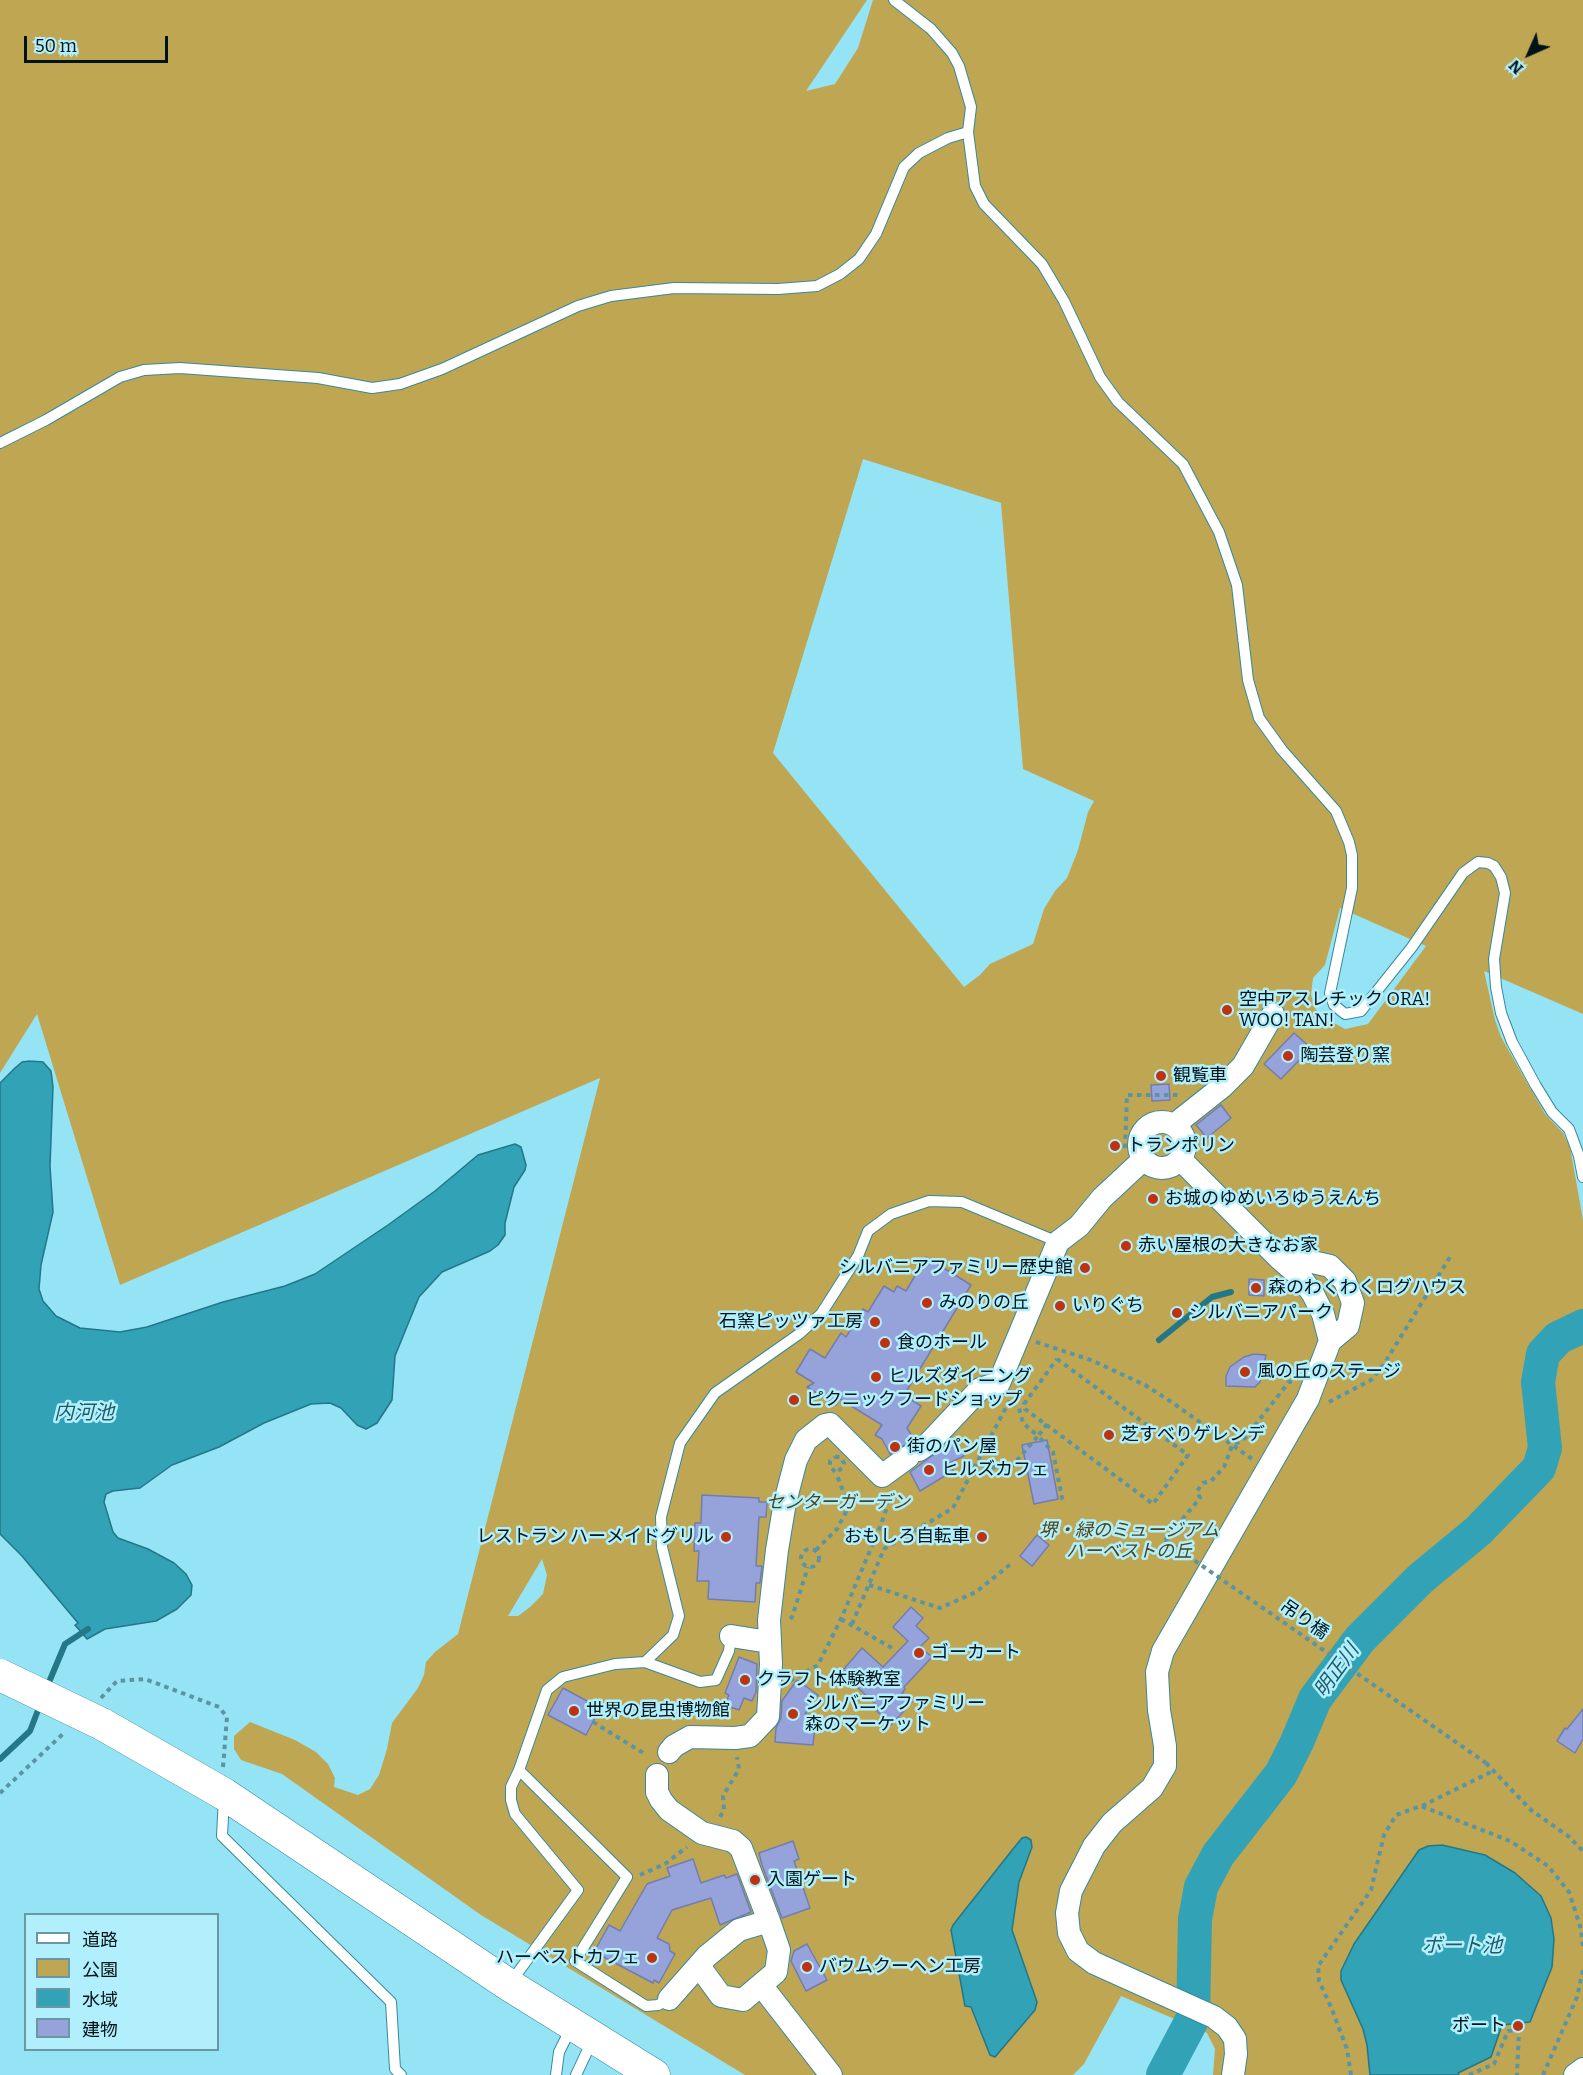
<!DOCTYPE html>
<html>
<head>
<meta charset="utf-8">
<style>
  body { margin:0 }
  #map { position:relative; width:1583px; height:2075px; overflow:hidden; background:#95e4f6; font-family:Bitter,"Noto Sans JP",serif }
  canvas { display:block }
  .legend { position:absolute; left:24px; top:1913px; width:195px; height:138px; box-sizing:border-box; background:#b1effd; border:2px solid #6a97a1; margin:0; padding:8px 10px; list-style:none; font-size:18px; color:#001318 }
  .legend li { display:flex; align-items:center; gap:12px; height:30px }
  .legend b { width:30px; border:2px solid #6a97a1 }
  .north { position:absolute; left:1499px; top:24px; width:60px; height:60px; -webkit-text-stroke:4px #b1effd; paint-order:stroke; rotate:225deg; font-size:16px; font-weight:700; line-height:24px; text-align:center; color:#001318 }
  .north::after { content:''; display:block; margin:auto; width:21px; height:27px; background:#001318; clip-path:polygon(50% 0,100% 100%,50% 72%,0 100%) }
  .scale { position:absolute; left:24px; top:36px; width:144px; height:27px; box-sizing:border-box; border:3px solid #001318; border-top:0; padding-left:8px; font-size:18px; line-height:21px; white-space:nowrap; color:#001318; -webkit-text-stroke:4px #b1effd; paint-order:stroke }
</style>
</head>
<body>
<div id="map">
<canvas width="1583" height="2075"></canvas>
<ul class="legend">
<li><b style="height:8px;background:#fff"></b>道路</li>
<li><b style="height:16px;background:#bfa652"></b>公園</li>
<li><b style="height:16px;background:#32a2b7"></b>水域</li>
<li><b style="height:16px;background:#96a3da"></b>建物</li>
</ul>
<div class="north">N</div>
<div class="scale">50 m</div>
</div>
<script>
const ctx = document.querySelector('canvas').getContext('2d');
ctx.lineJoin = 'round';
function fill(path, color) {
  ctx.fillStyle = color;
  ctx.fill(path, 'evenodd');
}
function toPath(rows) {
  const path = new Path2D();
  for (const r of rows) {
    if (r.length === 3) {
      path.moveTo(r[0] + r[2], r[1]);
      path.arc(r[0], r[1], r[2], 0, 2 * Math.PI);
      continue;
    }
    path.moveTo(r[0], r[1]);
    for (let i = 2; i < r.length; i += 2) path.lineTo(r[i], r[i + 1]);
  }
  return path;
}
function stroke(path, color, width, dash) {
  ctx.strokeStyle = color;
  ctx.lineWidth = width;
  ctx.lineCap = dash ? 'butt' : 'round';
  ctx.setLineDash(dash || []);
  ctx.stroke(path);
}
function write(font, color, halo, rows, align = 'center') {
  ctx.font = font + ' Bitter,"Noto Sans JP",serif';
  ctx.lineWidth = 5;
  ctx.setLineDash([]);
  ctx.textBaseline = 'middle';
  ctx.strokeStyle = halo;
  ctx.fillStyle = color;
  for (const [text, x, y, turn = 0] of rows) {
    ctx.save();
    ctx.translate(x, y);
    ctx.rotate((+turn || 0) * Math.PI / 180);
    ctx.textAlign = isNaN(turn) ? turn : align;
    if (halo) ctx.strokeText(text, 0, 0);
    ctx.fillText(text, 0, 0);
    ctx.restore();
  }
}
const green = toPath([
  [0,0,867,0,806,91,835,84,858,48,873,0,1583,0,1583,1014,1484,971,1495,1020,1501,1037,1545,1114,1563,1133,1570,1147,1583,1220,1583,2075,1213,2075,1215,2049,1207,2033,1121,1996,1084,2064,1073,2075,745,2075,481,1915,282,1774,241,1760,234,1749,234,1736,250,1722,295,1740,316,1752,328,1764,335,1778,334,1787,358,1795,370,1789,379,1775,387,1749,392,1723,418,1688,424,1675,426,1662,435,1652,458,1634,600,1078,120,1285,37,1014,0,1073],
  [863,459,1001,503,1023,769,1094,801,1088,812,1078,850,1067,878,1055,891,1044,909,1033,944,990,964,980,975,964,987,773,753],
  [1340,908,1426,946,1368,1024,1345,1029,1325,1018,1316,1010,1311,995,1313,978,1325,965],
  [542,1559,547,1575,543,1594,530,1607,518,1616,508,1616]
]);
const water = toPath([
  [30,1061,43,1062,51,1071,53,1087,50,1166,53,1212,41,1265,39,1289,43,1301,56,1316,80,1328,120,1332,147,1327,223,1302,285,1286,315,1274,388,1225,435,1191,478,1155,515,1144,521,1147,526,1165,525,1170,514,1187,505,1223,505,1235,498,1245,490,1251,442,1272,419,1297,395,1356,392,1400,377,1423,366,1429,357,1425,341,1408,330,1403,311,1404,264,1423,219,1447,172,1465,140,1488,113,1491,106,1494,104,1502,113,1532,118,1538,148,1549,174,1563,186,1574,192,1585,191,1595,177,1609,156,1621,105,1629,87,1639,75,1625,78,1623,22,1556,0,1534,0,1083,15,1068,22,1062,30,1061],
  [1026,1837,1031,1840,1032,1847,1019,1882,1012,1930,1037,2002,1035,2010,995,2057,990,2055,971,2007,965,2006,951,1930,953,1925,1013,1849,1022,1838,1026,1837],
  [1442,1845,1485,1855,1515,1873,1541,1896,1551,1918,1554,1939,1552,1967,1530,2022,1502,2025,1491,2057,1458,2073,1459,2075,1370,2075,1367,2045,1363,2029,1341,1980,1341,1971,1354,1944,1419,1850,1428,1846,1442,1845]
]);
const stream = toPath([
  [1159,1340,1212,1297,1231,1292],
  [47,1687,65,1644,88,1629],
  [0,1759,30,1731,40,1705]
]);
const river = toPath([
  [1163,2075,1193,2018,1195,1919,1201,1887,1218,1855,1281,1774,1297,1742,1315,1699,1360,1639,1420,1579,1478,1531,1539,1468,1545,1448,1538,1382,1543,1354,1558,1338,1583,1326]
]);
const building = toPath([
  [1294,1033,1311,1048,1281,1079,1264,1064,1294,1033],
  [1169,1084,1170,1100,1152,1101,1151,1085,1169,1084],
  [1221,1105,1231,1118,1207,1138,1196,1125,1221,1105],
  [926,1257,971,1285,904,1395,921,1406,907,1428,913,1438,907,1444,890,1454,882,1439,875,1435,882,1425,840,1399,836,1405,807,1387,814,1383,796,1372,810,1349,825,1358,841,1333,846,1337,863,1309,868,1312,884,1286,894,1292,897,1286,906,1291,926,1257],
  [1249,1279,1264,1280,1264,1296,1249,1295,1249,1279],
  [1254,1354,1266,1355,1260,1382,1255,1387,1226,1386,1226,1376,1230,1367,1244,1357,1254,1354],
  [955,1439,964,1456,949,1463,953,1471,920,1491,910,1472,955,1439],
  [1047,1440,1058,1499,1034,1504,1022,1445,1047,1440],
  [702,1495,759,1498,759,1502,767,1502,766,1517,759,1517,756,1566,762,1566,760,1583,756,1583,755,1602,708,1599,709,1581,697,1581,699,1551,694,1551,695,1523,701,1523,702,1495],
  [1037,1535,1049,1545,1032,1566,1020,1556,1037,1535],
  [911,1607,923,1618,916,1626,929,1638,920,1647,932,1657,904,1687,905,1689,902,1693,912,1702,891,1725,877,1711,880,1708,857,1687,859,1685,843,1670,862,1648,883,1667,908,1641,893,1627,911,1607],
  [739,1657,757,1664,756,1692,752,1701,744,1698,739,1710,725,1705,729,1695,725,1693,739,1657],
  [797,1680,818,1695,805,1714,816,1715,813,1745,775,1742,776,1728,781,1718,782,1701,797,1680],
  [563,1688,600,1708,586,1735,548,1715,563,1688],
  [1583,1709,1583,1739,1575,1753,1557,1741,1565,1728,1567,1729,1583,1709],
  [793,1841,799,1859,794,1861,810,1908,782,1918,762,1865,759,1853,793,1841],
  [693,1859,701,1883,724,1875,726,1878,737,1874,751,1912,720,1925,711,1898,672,1910,657,1938,669,1944,670,1951,675,1954,659,1983,654,1980,653,1983,594,1952,609,1925,620,1931,647,1884,670,1876,667,1868,693,1859],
  [807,1944,827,1980,806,1991,791,1961,794,1951,807,1944]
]);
const path = toPath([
  [1125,1148,1127,1095,1180,1095],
  [1036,1342,1091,1360,1145,1385,1170,1401,1252,1459],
  [1057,1359,1188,1455,1153,1504,1025,1409,1024,1404,1057,1359],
  [1329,1402,1371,1380,1384,1364,1450,1257],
  [1047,1424,1038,1436,1053,1452,1062,1498,1065,1502],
  [835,1457,840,1457,844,1463,843,1467,836,1473,830,1466,830,1461,835,1457],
  [974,1470,1013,1465,1038,1436,1023,1423,1019,1408,1010,1401],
  [1165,1540,1200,1498,1197,1491,1203,1483,1211,1481,1224,1467,1232,1446,1245,1438,1289,1382,1294,1382],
  [810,1558,9],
  [816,1550,837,1529,846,1512,847,1501,836,1473],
  [869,1585,940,1608,976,1592,1012,1563],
  [790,1619,792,1617,808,1567],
  [841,1619,892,1648],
  [852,1624,884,1549,953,1508,1010,1400],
  [790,1681,818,1665,841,1619,880,1527,886,1510,888,1494],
  [101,1698,117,1681,145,1679,219,1707,227,1717,223,1767],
  [593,1722,645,1754],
  [1486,1763,1531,1810,1568,1836,1583,1851],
  [0,1793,65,1732],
  [1422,1806,1493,1771],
  [720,1817,724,1810,723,1796,739,1769,737,1757],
  [640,1875,665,1864,687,1847],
  [1351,2075,1347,2049,1331,2007,1319,1981,1318,1966,1371,1890,1384,1835,1396,1815,1421,1806,1510,1841,1548,1866,1569,1892,1581,1929,1583,1947],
  [1469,2075,1494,2064,1508,2031,1519,2030,1517,2075],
  [1543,2075,1577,1997,1583,1970]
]);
const lane = toPath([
  [894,0,931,29,952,53,959,66,971,107,968,132,975,186,984,204,1042,264,1064,301,1100,377,1118,402,1183,464,1219,532,1237,585,1248,680,1259,718,1282,750,1336,811,1349,842,1352,855,1352,888,1330,993,1334,1005,1345,1014,1361,1011,1412,947,1463,873,1478,862,1488,863,1494,866,1501,877,1505,893,1494,959,1496,987,1501,1013,1512,1042,1536,1086,1552,1112,1569,1129,1579,1156,1583,1177],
  [0,443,46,420,120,377,144,370,180,368,318,378,372,388,400,384,442,369,578,306,611,296,674,288,778,289,817,286,840,274,859,259,876,234,904,167,919,153,948,138,968,132],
  [645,1662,673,1635,679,1616,662,1547,661,1517,680,1443,715,1393,799,1334,821,1314,858,1256,868,1231,891,1214,929,1201,962,1202,1058,1242],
  [519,1770,627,1877,575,1961,646,2006,658,2005,669,1999],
  [224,1798,222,1836,391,2002,395,2069,401,2075],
  [511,1982,578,1890,515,1814,511,1800,511,1787,519,1770,547,1690,563,1677,615,1664,645,1662,700,1682,716,1680,729,1651,731,1636],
  [556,2075,559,2052,571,2028],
  [576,2075,592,2041]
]);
const street = toPath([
  [1162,1145,23],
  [1174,1125,1222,1087,1243,1066,1273,1014],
  [1180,1159,1279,1258,1299,1275,1313,1294,1323,1314,1330,1341],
  [919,1450,929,1443,980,1389,999,1383,1058,1242,1079,1226,1102,1198,1144,1159],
  [731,1636,769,1642],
  [669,1752,674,1746,690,1737,735,1738,750,1736,768,1717,771,1664,769,1620,777,1550,785,1502,796,1460,806,1440,825,1425,830,1424,882,1476,908,1457],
  [657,1775,657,1792,661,1800,669,1810,702,1833,733,1841,741,1848,769,1921],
  [761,1985,831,2075],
  [669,1999,707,1956,739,1930,769,1921,779,1950,776,1972,743,2000,721,1996,699,1966],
  [1233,2075,1236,2054,1235,2039,1227,2027,1214,2017,1094,1963,1078,1951,1069,1933,1067,1913,1071,1891,1094,1846,1112,1823,1152,1788,1165,1766,1165,1746,1159,1710,1157,1672,1163,1651,1308,1399,1330,1341,1348,1326,1353,1303,1345,1281,1330,1266,1295,1258,1279,1258],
  [1575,2075,1583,2069]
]);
const secondary = toPath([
  [102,1724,224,1794,509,1985,654,2075]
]);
const pathBridge = toPath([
  [1165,1540,1486,1763]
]);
const secondaryBridge = toPath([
  [0,1675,102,1724]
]);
const markers = [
  [1227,1010,6,"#bc3213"],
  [1288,1056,6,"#bc3213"],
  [1161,1076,6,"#bc3213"],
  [1115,1146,6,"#bc3213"],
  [1153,1199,6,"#bc3213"],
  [1126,1246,6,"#bc3213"],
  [1085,1268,6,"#bc3213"],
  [1256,1288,6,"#bc3213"],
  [927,1303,6,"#bc3213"],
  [1060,1306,6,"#bc3213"],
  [1177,1313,6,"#bc3213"],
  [875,1322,6,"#bc3213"],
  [885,1343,6,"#bc3213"],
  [1245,1372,6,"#bc3213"],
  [876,1377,6,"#bc3213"],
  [794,1400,6,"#bc3213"],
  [1109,1435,6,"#bc3213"],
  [895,1447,6,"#bc3213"],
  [929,1470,6,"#bc3213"],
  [726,1537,6,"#bc3213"],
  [982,1537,6,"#bc3213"],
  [919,1653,6,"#bc3213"],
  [745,1680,6,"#bc3213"],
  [574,1711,6,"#bc3213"],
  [793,1714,6,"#bc3213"],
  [755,1880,6,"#bc3213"],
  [652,1958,6,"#bc3213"],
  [807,1967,6,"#bc3213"],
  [1518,2026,6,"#bc3213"]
];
const poiNames = [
  ["空中アスレチック ORA!",1239,1000],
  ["WOO! TAN!",1239,1021],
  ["陶芸登り窯",1300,1056],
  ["観覧車",1173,1076],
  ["トランポリン",1127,1146],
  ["お城のゆめいろゆうえんち",1165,1199],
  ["赤い屋根の大きなお家",1138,1246],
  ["シルバニアファミリー歴史館",1073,1268,"right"],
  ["森のわくわくログハウス",1268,1288],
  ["みのりの丘",939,1303],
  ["いりぐち",1072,1306],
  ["シルバニアパーク",1189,1313],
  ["石窯ピッツァ工房",863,1322,"right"],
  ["食のホール",897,1343],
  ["風の丘のステージ",1257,1372],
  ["ヒルズダイニング",888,1377],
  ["ピクニックフードショップ",806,1400],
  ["芝すべりゲレンデ",1121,1435],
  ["街のパン屋",907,1447],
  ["ヒルズカフェ",941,1470],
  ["レストラン ハーメイドグリル",714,1537,"right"],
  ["おもしろ自転車",970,1537,"right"],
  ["ゴーカート",931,1653],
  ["クラフト体験教室",757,1680],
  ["シルバニアファミリー",805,1704],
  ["森のマーケット",805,1725],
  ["世界の昆虫博物館",586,1711],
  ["入園ゲート",767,1880],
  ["ハーベストカフェ",640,1958,"right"],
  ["バウムクーヘン工房",819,1967],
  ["ボート",1506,2026,"right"]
];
const parkNames = [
  ["センターガーデン",838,1503],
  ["堺・緑のミュージアム",1129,1531],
  ["ハーベストの丘",1129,1552]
];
const streetNames = [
  ["吊り橋",1304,1620,35]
];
const waterNames = [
  ["内河池",84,1413],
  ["明正川",1337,1671,-54],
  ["ボート池",1462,1946]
];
fill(green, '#bfa652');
fill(water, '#32a2b7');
stroke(water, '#237787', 1.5);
stroke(stream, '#237787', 6);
stroke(river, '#32a2b7', 34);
fill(building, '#96a3da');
stroke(building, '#717db2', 1.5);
stroke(lane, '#388999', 12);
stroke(street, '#388999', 24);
stroke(secondary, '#388999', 33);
stroke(path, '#5c94a1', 4, [4.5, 4.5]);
stroke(lane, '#fff', 10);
stroke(street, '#fff', 22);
stroke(secondary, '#fff', 32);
stroke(secondaryBridge, '#388999', 33, []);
stroke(pathBridge, '#5c94a1', 4, [4.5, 4.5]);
stroke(secondaryBridge, '#fff', 32);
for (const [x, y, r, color] of markers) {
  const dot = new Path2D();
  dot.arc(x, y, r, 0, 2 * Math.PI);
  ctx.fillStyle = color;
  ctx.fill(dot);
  stroke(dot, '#b1effd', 2);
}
write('18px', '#001318', '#b1effd', poiNames, 'left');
write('italic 18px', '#504419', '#b1effd', parkNames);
write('18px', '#001318', '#b1effd', streetNames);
write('italic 20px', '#205b67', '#b1effd', waterNames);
</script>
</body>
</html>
